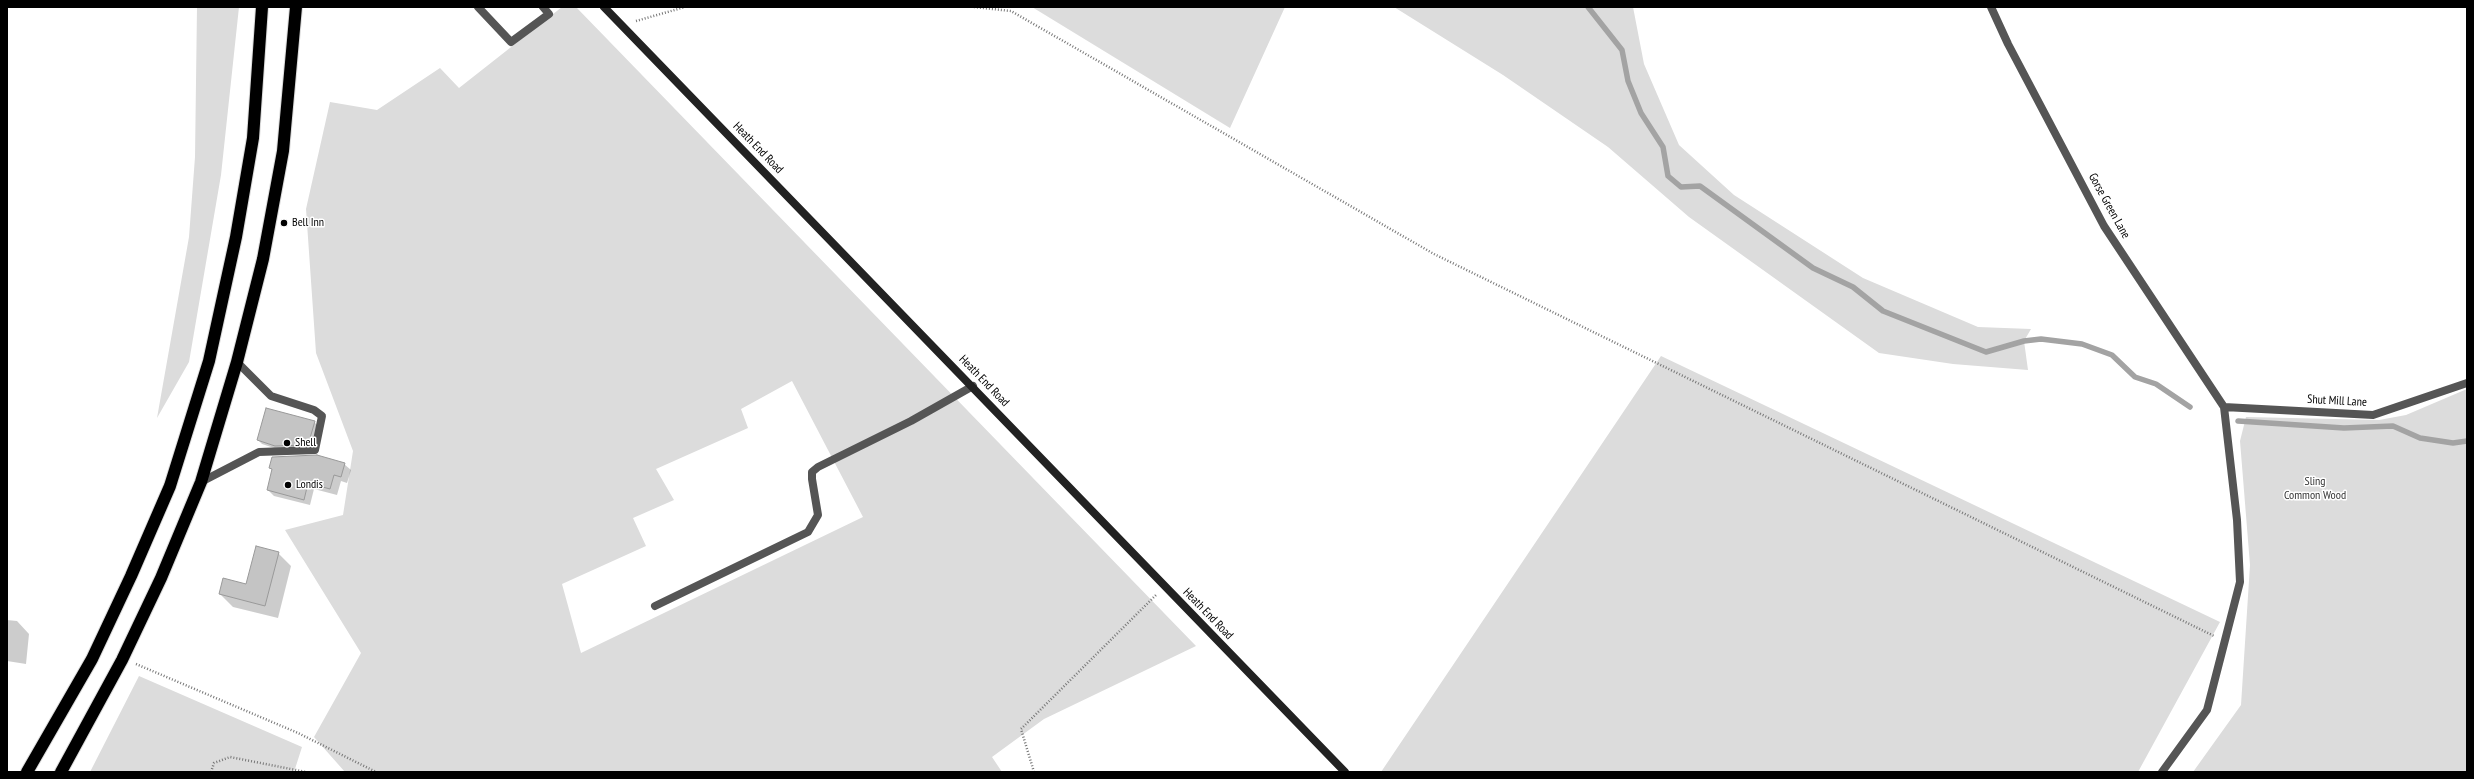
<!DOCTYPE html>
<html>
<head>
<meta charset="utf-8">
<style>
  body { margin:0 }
  #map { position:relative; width:2474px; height:779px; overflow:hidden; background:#fff; font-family:"PT Sans Narrow",sans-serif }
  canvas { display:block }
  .frame { position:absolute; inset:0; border:8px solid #000; pointer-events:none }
</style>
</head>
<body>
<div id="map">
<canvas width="2474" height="779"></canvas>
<div class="frame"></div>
</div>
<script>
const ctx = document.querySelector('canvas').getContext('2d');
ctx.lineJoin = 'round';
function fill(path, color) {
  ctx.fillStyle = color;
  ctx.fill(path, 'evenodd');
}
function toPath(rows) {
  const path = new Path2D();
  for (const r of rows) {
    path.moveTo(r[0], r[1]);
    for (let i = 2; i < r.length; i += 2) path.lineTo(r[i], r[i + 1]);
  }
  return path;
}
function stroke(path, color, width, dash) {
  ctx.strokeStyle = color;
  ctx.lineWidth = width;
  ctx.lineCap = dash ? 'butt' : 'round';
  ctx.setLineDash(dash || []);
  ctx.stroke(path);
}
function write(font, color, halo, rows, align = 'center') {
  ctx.font = font + ' "PT Sans Narrow",sans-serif';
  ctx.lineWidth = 3;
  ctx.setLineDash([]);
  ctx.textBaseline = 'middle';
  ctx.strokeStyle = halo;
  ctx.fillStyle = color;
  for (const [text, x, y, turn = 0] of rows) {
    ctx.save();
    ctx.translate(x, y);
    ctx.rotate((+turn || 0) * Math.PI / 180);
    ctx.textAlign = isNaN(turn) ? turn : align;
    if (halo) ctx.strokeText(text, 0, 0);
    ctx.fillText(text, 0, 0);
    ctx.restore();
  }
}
const green = toPath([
  [197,7,239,7,221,175,189,362,157,418,189,237,195,157],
  [562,7,576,7,1196,646,1044,719,992,757,1002,772,345,772,314,737,361,653,285,530,343,515,353,451,316,353,306,209,330,102,377,110,440,68,459,88],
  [792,381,863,517,581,653,562,584,646,546,633,518,674,500,656,469,748,428,741,409],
  [1032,7,1285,7,1230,128],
  [1394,7,1633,7,1644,64,1679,145,1734,195,1863,278,1978,327,2031,329,2024,341,2028,370,1953,364,1879,353,1689,217,1608,147,1503,75],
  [1661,356,2220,622,2138,772,1381,772],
  [2467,389,2467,772,2193,772,2241,705,2250,565,2240,441,2246,417,2379,420,2406,415],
  [139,676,302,747,294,772,90,772]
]);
const shadow = toPath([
  [314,422,318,426,312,448,280,450,262,444,258,440],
  [344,464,351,470,347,483,341,481,337,495,314,489,310,505,274,496,268,490,273,470,270,468],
  [278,553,291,566,278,618,233,607,220,594,247,585],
  [7,620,17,621,29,634,26,664,7,661]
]);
const stream = toPath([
  [1588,7,1622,50,1628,81,1641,113,1663,147,1668,176,1681,187,1700,186,1813,268,1853,287,1883,311,1986,352,2024,341,2041,339,2082,344,2112,355,2135,377,2156,384,2190,407],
  [2238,421,2344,428,2393,426,2420,438,2453,443,2467,441]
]);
const building = toPath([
  [266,408,315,421,308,445,275,446,257,440,266,408],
  [317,455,345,463,341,477,334,475,330,489,308,483,304,500,267,490,272,469,269,468,272,457,317,455],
  [256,546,279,552,265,606,219,594,223,578,246,584,256,546]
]);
const path = toPath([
  [974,7,1011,11,1434,254,2214,636],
  [636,21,685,7],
  [136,664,298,733,376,772],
  [211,772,214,763,230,757,306,772],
  [1034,772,1021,729,1156,595]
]);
const lane = toPath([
  [478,7,511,42,549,14,543,7],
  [201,482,259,452,315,450,322,416,314,410,271,396,237,362],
  [655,606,808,532,818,515,812,479,812,472,818,467,911,421,973,386]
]);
const street = toPath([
  [1991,7,2008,44,2104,226,2224,407,2237,520,2240,582,2207,710,2162,772],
  [2224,407,2373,415,2467,383]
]);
const secondary = toPath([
  [604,7,1345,772]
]);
const highway = toPath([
  [27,772,92,659,131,576,170,486,209,361,236,237,253,138,262,7],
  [61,772,122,660,161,578,201,482,237,362,263,259,283,151,296,7]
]);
const markers = [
  [284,223,4,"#000"],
  [287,443,4,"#000"],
  [288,485,4,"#000"]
];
const streetNames = [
  ["Heath End Road",758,148,46],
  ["Gorse Green Lane",2109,206,61],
  ["Heath End Road",984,381,46],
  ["Shut Mill Lane",2337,401,3],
  ["Heath End Road",1208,614,46]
];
const poiNames = [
  ["Bell Inn",292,223],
  ["Shell",295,443],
  ["Londis",296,485]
];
const parkNames = [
  ["Sling",2315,482],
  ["Common Wood",2315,496]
];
fill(green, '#dcdcdc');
fill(shadow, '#0003');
stroke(stream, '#a3a3a3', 5.5);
fill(building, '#c4c4c4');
stroke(building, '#999', 1);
stroke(highway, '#dbdbdb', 14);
stroke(path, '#777', 2.5, [1, 2]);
stroke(lane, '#555', 8);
stroke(street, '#555', 8);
stroke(secondary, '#222', 8);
stroke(highway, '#000', 12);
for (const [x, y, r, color] of markers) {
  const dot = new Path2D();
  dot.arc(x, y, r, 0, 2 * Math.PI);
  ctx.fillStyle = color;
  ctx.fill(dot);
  stroke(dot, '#fff', 1.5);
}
write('12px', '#000', '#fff', streetNames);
write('12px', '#000', '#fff', poiNames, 'left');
write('12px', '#333', '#fff', parkNames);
</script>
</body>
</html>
